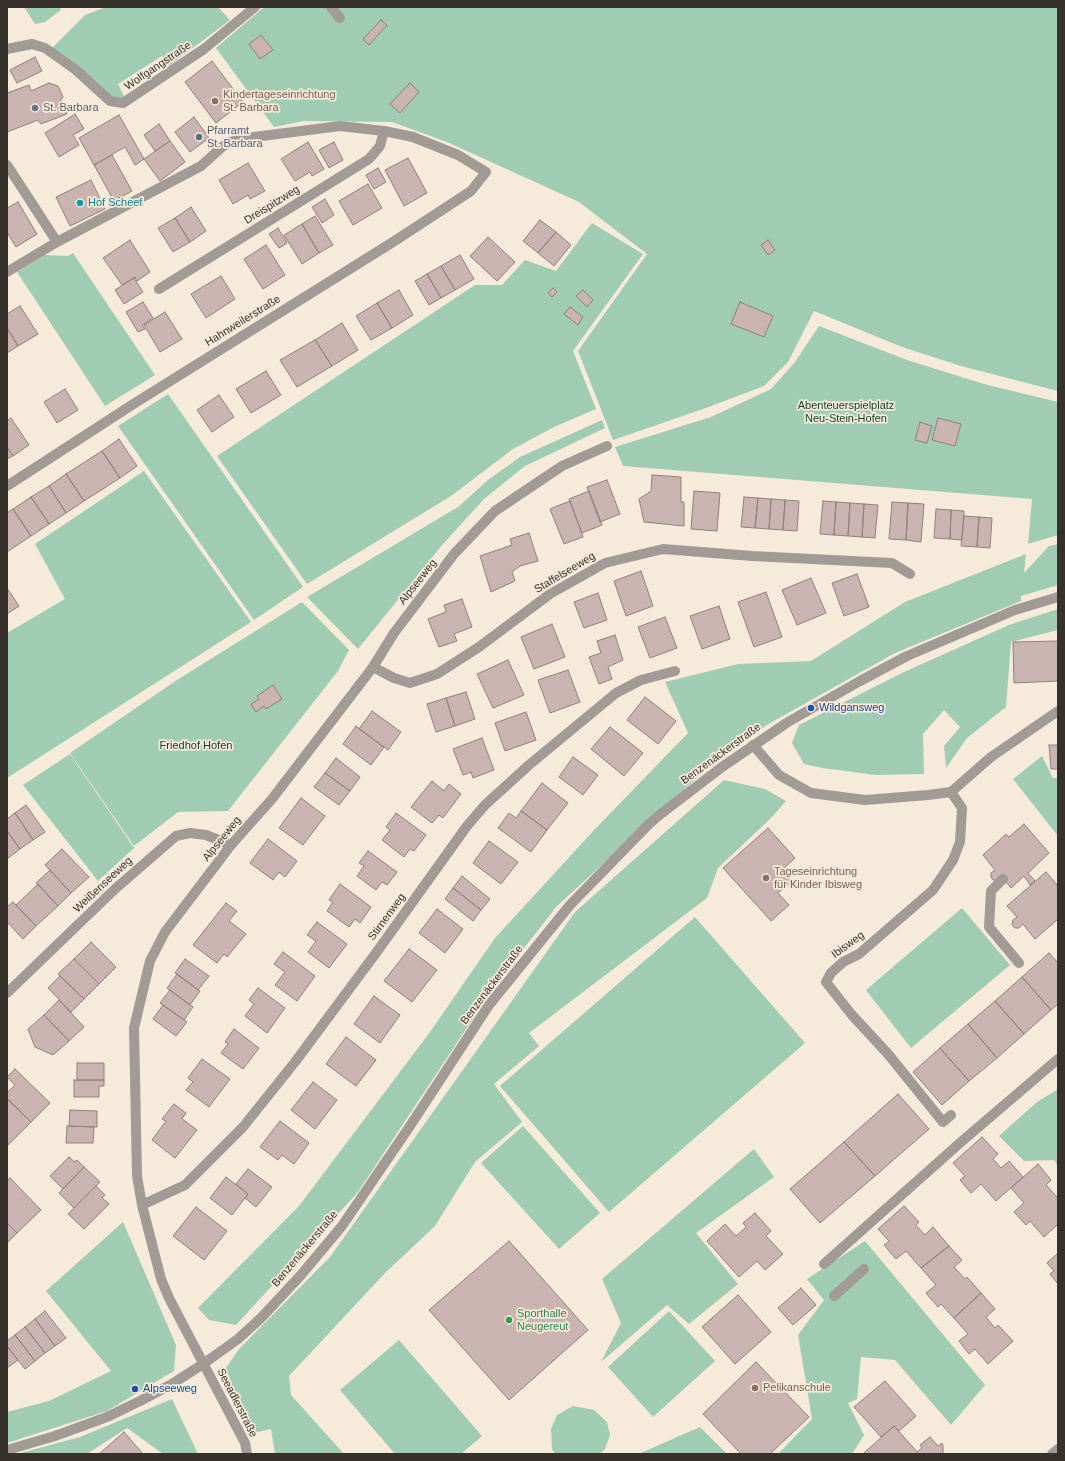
<!DOCTYPE html>
<html>
<head>
<meta charset="utf-8">
<style>
  body { margin:0 }
  #map { position:relative; width:1065px; height:1461px; overflow:hidden; background:#f6eada; font-family:Arial,sans-serif }
  canvas { display:block }
  .frame { position:absolute; inset:0; border:8px solid #36312b; pointer-events:none }
</style>
</head>
<body>
<div id="map">
<canvas width="1065" height="1461"></canvas>
<div class="frame"></div>
</div>
<script>
const ctx = document.querySelector('canvas').getContext('2d');
ctx.lineJoin = 'round';
function fill(path, color) {
  ctx.fillStyle = color;
  ctx.fill(path, 'evenodd');
}
function toPath(rows) {
  const path = new Path2D();
  for (const r of rows) {
    path.moveTo(r[0], r[1]);
    for (let i = 2; i < r.length; i += 2) path.lineTo(r[i], r[i + 1]);
  }
  return path;
}
function stroke(path, color, width, dash) {
  ctx.strokeStyle = color;
  ctx.lineWidth = width;
  ctx.lineCap = dash ? 'butt' : 'round';
  ctx.setLineDash(dash || []);
  ctx.stroke(path);
}
function write(font, color, halo, rows, align = 'center') {
  ctx.font = font + ' Arial,sans-serif';
  ctx.lineWidth = 3.5;
  ctx.setLineDash([]);
  ctx.textBaseline = 'middle';
  ctx.strokeStyle = halo;
  ctx.fillStyle = color;
  for (const [text, x, y, turn = 0] of rows) {
    ctx.save();
    ctx.translate(x, y);
    ctx.rotate((+turn || 0) * Math.PI / 180);
    ctx.textAlign = isNaN(turn) ? turn : align;
    if (halo) ctx.strokeText(text, 0, 0);
    ctx.fillText(text, 0, 0);
    ctx.restore();
  }
}
const green = toPath([
  [24,7,59,7,61,10,45,22,35,24],
  [106,7,218,7,230,20,169,66,162,56,118,84,125,98,112,97,52,48,85,15],
  [264,7,1058,7,1058,391,961,366,902,347,814,311,788,362,764,386,706,408,613,440,578,351,647,254,579,202,447,142,392,122,304,121,274,127,216,48],
  [592,223,643,254,573,351,596,409,554,427,513,449,451,496,307,584,217,456,475,285,502,285,525,260,556,271],
  [73,253,155,375,105,406,17,272,45,255,68,256],
  [819,326,907,360,984,384,1058,402,1058,535,1028,544,1032,499,623,466,615,447,711,417,771,389,795,362],
  [168,394,303,587,254,620,118,426],
  [602,420,605,428,525,466,484,499,443,544,358,649,307,597,458,507,488,480,520,457],
  [144,471,251,622,7,778,7,633,65,599,35,544],
  [1058,544,1058,585,1021,596,1021,601,895,653,765,726,710,766,557,906,496,984,358,1192,236,1325,209,1320,198,1308,299,1206,430,1032,495,938,596,828,688,733,665,682,738,664,811,661,905,602,1026,554,1022,593,1024,573,1049,546],
  [302,602,349,650,338,671,228,811,178,812,134,846,70,753,177,680],
  [1058,609,1058,630,1011,642,1006,707,967,738,946,768,944,746,960,727,944,710,923,734,924,774,876,775,822,768,804,764,792,743,799,725,904,672,1009,625],
  [70,754,134,848,98,881,23,785],
  [1042,756,1053,778,1058,778,1058,836,1013,779],
  [724,780,765,789,786,801,770,819,718,868,707,898,529,1033,539,1046,494,1084,522,1122,475,1162,435,1226,385,1273,289,1376,291,1395,344,1454,275,1454,271,1429,249,1434,226,1368,239,1349,330,1257,575,912],
  [962,908,1010,965,911,1048,866,990],
  [695,917,805,1043,609,1212,500,1086],
  [1058,1089,1058,1166,1054,1160,1024,1161,999,1136,1037,1102],
  [523,1126,600,1213,559,1249,481,1163],
  [754,1149,774,1177,696,1233,738,1284,689,1324,667,1305,601,1362,621,1323,602,1279],
  [123,1222,176,1345,174,1371,107,1411,7,1443,7,1412,49,1401,111,1371,46,1291],
  [865,1241,985,1385,951,1425,895,1360,861,1357,857,1399,848,1403,864,1435,852,1454,778,1454,812,1419,798,1335,824,1300,807,1279],
  [669,1311,715,1361,653,1417,608,1367],
  [399,1340,482,1436,461,1454,395,1454,340,1390],
  [172,1399,198,1454,163,1454,127,1428,87,1454,17,1454,80,1437],
  [573,1406,594,1410,607,1422,610,1435,605,1449,600,1454,555,1454,552,1449,551,1429,557,1415],
  [700,1427,727,1454,638,1454,643,1452]
]);
const building = toPath([
  [381,20,387,25,369,45,363,39,381,20],
  [261,35,273,50,260,59,249,44,261,35],
  [35,57,42,71,17,83,10,70,35,57],
  [212,61,243,102,216,123,185,82,212,61],
  [49,83,58,86,63,97,60,101,67,114,41,124,38,120,7,132,7,93,29,85,31,91,49,83],
  [410,83,419,92,400,113,390,104,410,83],
  [75,114,84,129,73,135,79,145,59,157,45,133,75,114],
  [119,115,144,159,135,165,125,147,94,165,79,138,119,115],
  [194,117,209,138,190,152,175,132,194,117],
  [159,124,170,141,155,151,144,135,159,124],
  [170,141,185,162,160,181,144,159,170,141],
  [308,142,324,169,312,176,310,172,295,181,281,159,308,142],
  [334,142,343,160,329,168,319,150,334,142],
  [112,155,132,191,114,201,94,165,112,155],
  [408,158,427,193,404,206,385,170,408,158],
  [248,163,265,191,250,199,248,195,233,204,219,180,248,163],
  [378,168,386,182,374,189,366,175,378,168],
  [91,180,105,209,70,226,56,197,91,180],
  [368,184,382,208,353,225,339,201,368,184],
  [325,199,334,215,322,223,312,207,325,199],
  [18,202,37,234,16,247,7,232,7,208,18,202],
  [191,207,206,231,190,242,175,218,191,207],
  [315,216,333,245,319,253,302,224,315,216],
  [175,218,190,242,173,252,158,228,175,218],
  [540,220,556,232,538,253,523,241,540,220],
  [302,224,319,253,302,264,284,235,302,224],
  [278,228,287,243,279,248,269,234,278,228],
  [556,232,571,245,554,266,538,253,556,232],
  [488,237,515,262,497,281,470,256,488,237],
  [130,240,150,272,137,281,135,277,122,285,103,258,130,240],
  [768,240,775,250,768,255,761,245,768,240],
  [266,245,285,275,263,289,244,259,266,245],
  [460,255,474,279,455,290,441,266,460,255],
  [441,266,455,290,441,298,427,274,441,266],
  [427,274,441,298,429,305,415,281,427,274],
  [221,276,235,299,206,318,191,294,221,276],
  [134,278,143,292,124,304,115,290,134,278],
  [553,288,557,292,552,297,548,293,553,288],
  [399,290,413,315,392,328,377,303,399,290],
  [583,290,593,300,587,307,576,296,583,290],
  [143,302,153,318,142,325,145,329,138,332,126,312,143,302],
  [740,302,773,316,764,337,731,324,740,302],
  [377,303,392,328,371,340,356,316,377,303],
  [20,306,38,334,18,346,7,328,7,314,20,306],
  [570,307,583,317,578,325,564,314,570,307],
  [165,312,182,339,160,352,144,325,165,312],
  [342,323,358,350,332,366,315,340,342,323],
  [7,328,18,346,7,353,7,328],
  [315,340,332,366,297,387,280,360,315,340],
  [266,371,281,395,251,413,236,389,266,371],
  [65,389,78,410,57,423,44,402,65,389],
  [219,395,234,417,212,432,197,410,219,395],
  [11,418,29,445,13,456,7,447,7,421,11,418],
  [938,418,961,424,955,446,932,440,938,418],
  [920,422,932,426,927,443,915,440,920,422],
  [119,439,137,466,120,478,102,451,119,439],
  [7,447,13,456,7,459,7,447],
  [102,451,120,478,84,501,66,474,102,451],
  [66,474,84,501,66,513,49,486,66,474],
  [652,475,681,477,681,502,684,502,684,526,644,522,639,499,651,491,652,475],
  [607,480,620,514,600,522,587,487,607,480],
  [49,486,66,513,49,524,31,497,49,486],
  [589,491,602,525,582,533,569,499,589,491],
  [694,491,720,493,717,531,691,529,694,491],
  [31,497,49,524,31,536,13,509,31,497],
  [744,497,758,498,755,528,741,527,744,497],
  [758,498,771,499,769,529,755,528,758,498],
  [771,499,785,500,783,530,769,529,771,499],
  [785,500,799,501,797,531,783,530,785,500],
  [570,501,583,537,564,544,550,509,570,501],
  [823,501,836,502,834,535,820,534,823,501],
  [836,502,850,503,848,536,834,535,836,502],
  [892,502,908,503,906,540,889,539,892,502],
  [850,503,864,504,862,537,848,536,850,503],
  [908,503,924,504,921,542,906,540,908,503],
  [864,504,878,505,875,538,862,537,864,504],
  [13,509,31,536,7,552,7,513,13,509],
  [936,509,951,510,950,539,934,538,936,509],
  [951,510,964,511,962,540,950,539,951,510],
  [964,516,979,517,977,547,961,546,964,516],
  [979,517,992,518,990,548,977,547,979,517],
  [529,533,538,561,520,566,512,572,515,581,491,592,480,556,512,545,510,539,529,533],
  [641,571,653,606,626,616,614,581,641,571],
  [857,574,869,607,844,616,832,583,857,574],
  [811,578,826,613,797,625,782,590,811,578],
  [7,588,19,606,7,614,7,588],
  [766,592,782,637,754,647,738,602,766,592],
  [598,593,607,620,584,628,574,602,598,593],
  [462,599,472,627,454,634,457,641,439,647,428,619,446,612,444,605,462,599],
  [719,606,730,639,702,649,690,616,719,606],
  [665,617,677,648,650,658,638,627,665,617],
  [552,624,565,657,534,669,521,637,552,624],
  [615,635,623,660,608,667,612,679,599,684,589,657,601,653,597,641,615,635],
  [1058,641,1058,681,1014,683,1013,642,1058,641],
  [508,660,524,695,493,708,477,674,508,660],
  [568,670,580,702,550,713,538,680,568,670],
  [273,685,282,699,266,709,264,706,256,712,251,704,259,699,257,696,273,685],
  [466,692,475,719,455,726,446,698,466,692],
  [645,697,676,721,658,744,627,720,645,697],
  [446,698,455,726,436,732,427,704,446,698],
  [372,711,401,732,388,750,359,729,372,711],
  [526,712,536,740,505,751,495,723,526,712],
  [356,726,384,747,371,765,343,744,356,726],
  [610,727,643,753,624,776,591,749,610,727],
  [482,738,494,770,473,778,471,772,463,775,453,749,482,738],
  [1049,745,1058,745,1058,769,1051,769,1049,745],
  [573,757,598,775,583,795,559,777,573,757],
  [336,758,360,777,350,791,325,773,336,758],
  [325,773,350,791,339,805,314,787,325,773],
  [432,781,444,791,449,784,461,794,443,818,439,815,432,823,411,807,432,781],
  [542,783,568,803,547,830,521,811,542,783],
  [301,798,325,816,303,845,279,828,301,798],
  [26,805,45,832,33,840,15,813,26,805],
  [521,811,547,830,531,852,498,828,509,813,516,818,521,811],
  [15,813,33,840,20,849,7,831,7,819,15,813],
  [396,813,426,835,414,851,410,849,404,857,382,840,390,830,386,827,396,813],
  [1024,824,1049,853,1028,873,1035,881,1030,885,1024,876,1011,888,1001,876,996,880,993,880,991,877,991,873,995,870,983,855,1006,834,1009,837,1024,824],
  [768,828,795,858,782,870,792,881,778,893,789,905,771,921,723,868,768,828],
  [7,831,20,849,7,859,7,831],
  [268,839,297,861,285,877,279,872,273,880,250,863,268,839],
  [489,841,518,862,501,884,473,863,489,841],
  [62,849,89,877,71,893,45,865,62,849],
  [368,851,397,872,387,885,382,882,376,890,357,876,364,866,359,863,368,851],
  [50,870,71,893,58,906,36,883,50,870],
  [1046,872,1058,886,1058,919,1035,939,1023,924,1019,928,1015,928,1012,925,1013,920,1017,917,1007,906,1046,872],
  [462,876,490,899,481,910,453,888,462,876],
  [38,884,58,906,36,926,16,905,38,884],
  [340,884,371,907,360,923,355,919,349,927,327,911,333,902,329,900,340,884],
  [453,888,481,910,473,921,445,899,453,888],
  [13,902,36,926,23,939,7,922,7,907,13,902],
  [226,903,237,911,229,921,246,934,227,957,224,954,217,963,193,945,226,903],
  [437,909,463,929,445,953,419,933,437,909],
  [317,922,347,944,329,968,308,952,316,941,307,935,317,922],
  [91,942,116,967,99,984,74,959,91,942],
  [409,949,437,970,412,1002,384,981,409,949],
  [283,952,315,976,297,1001,275,985,285,972,274,964,283,952],
  [1049,953,1058,963,1058,1004,1051,1010,1022,977,1049,953],
  [74,959,99,984,84,999,58,974,74,959],
  [185,959,209,976,198,990,175,973,185,959],
  [177,974,200,991,190,1005,167,988,177,974],
  [60,976,84,999,71,1012,48,988,60,976],
  [1022,977,1051,1010,1024,1034,995,1001,1022,977],
  [258,988,285,1008,267,1033,245,1016,254,1004,249,1000,258,988],
  [170,990,193,1007,184,1020,160,1003,170,990],
  [374,996,400,1015,380,1043,354,1024,374,996],
  [59,1000,84,1027,69,1041,44,1015,59,1000],
  [995,1001,1024,1034,997,1058,968,1024,995,1001],
  [163,1005,187,1022,176,1036,153,1019,163,1005],
  [44,1015,69,1041,53,1055,35,1047,28,1029,44,1015],
  [968,1024,997,1058,969,1081,940,1048,968,1024],
  [234,1029,259,1048,243,1069,221,1053,228,1044,225,1042,234,1029],
  [346,1037,376,1060,356,1086,326,1064,346,1037],
  [940,1048,969,1081,942,1105,913,1072,940,1048],
  [202,1059,230,1079,209,1107,186,1090,193,1082,188,1078,202,1059],
  [77,1063,104,1063,104,1080,77,1080,77,1063],
  [15,1069,50,1103,31,1122,7,1099,7,1093,15,1085,7,1077,15,1069],
  [74,1080,104,1080,104,1086,99,1086,99,1097,74,1097,74,1080],
  [313,1082,337,1100,315,1129,291,1110,313,1082],
  [898,1094,929,1129,875,1176,844,1142,898,1094],
  [9,1100,31,1122,7,1146,7,1102,9,1100],
  [174,1104,186,1113,182,1119,197,1130,175,1158,152,1140,166,1121,162,1119,174,1104],
  [70,1110,97,1111,97,1127,69,1126,70,1110],
  [280,1121,309,1143,294,1164,282,1155,278,1160,260,1147,280,1121],
  [67,1126,94,1127,93,1143,66,1143,67,1126],
  [982,1137,998,1154,993,1159,1001,1168,1009,1161,1023,1177,996,1201,981,1184,971,1193,960,1180,965,1176,953,1163,982,1137],
  [844,1142,875,1176,820,1223,790,1189,844,1142],
  [69,1157,75,1162,77,1160,84,1167,63,1189,50,1176,69,1157],
  [1038,1164,1051,1180,1046,1185,1058,1198,1058,1224,1044,1237,1030,1221,1026,1225,1014,1212,1024,1203,1011,1188,1038,1164],
  [84,1167,100,1182,74,1208,59,1193,84,1167],
  [248,1169,272,1187,256,1207,245,1198,248,1194,236,1184,248,1169],
  [226,1177,248,1194,232,1215,210,1198,226,1177],
  [10,1178,41,1210,17,1233,7,1223,7,1182,10,1178],
  [96,1186,105,1195,102,1198,109,1204,84,1229,68,1214,96,1186],
  [904,1206,919,1222,916,1225,925,1235,933,1227,949,1246,921,1268,906,1251,896,1259,884,1245,889,1241,878,1229,904,1206],
  [196,1207,227,1231,204,1260,173,1236,196,1207],
  [755,1213,771,1231,766,1236,783,1254,765,1270,757,1261,739,1277,707,1241,725,1224,736,1236,746,1227,743,1223,755,1213],
  [7,1223,17,1233,7,1243,7,1223],
  [509,1241,588,1330,509,1400,429,1310,509,1241],
  [949,1246,962,1260,954,1267,965,1279,967,1277,981,1293,954,1318,941,1304,938,1307,926,1293,936,1285,921,1268,949,1246],
  [1058,1253,1058,1284,1050,1274,1054,1271,1047,1263,1058,1253],
  [801,1288,816,1305,793,1325,778,1308,801,1288],
  [981,1293,995,1309,986,1317,995,1328,998,1325,1013,1341,988,1364,975,1349,969,1354,959,1341,968,1334,954,1318,981,1293],
  [738,1295,771,1332,735,1364,702,1327,738,1295],
  [45,1311,66,1338,55,1346,35,1319,45,1311],
  [35,1319,55,1346,45,1353,25,1327,35,1319],
  [25,1327,45,1353,35,1361,15,1335,25,1327],
  [15,1335,35,1361,25,1369,7,1346,7,1341,15,1335],
  [7,1346,18,1360,7,1368,7,1346],
  [756,1362,809,1417,770,1454,741,1454,703,1414,756,1362],
  [885,1381,916,1416,899,1431,894,1426,881,1437,854,1407,885,1381],
  [894,1426,919,1454,865,1454,864,1453,894,1426],
  [124,1432,143,1454,99,1454,124,1432],
  [930,1437,938,1446,942,1443,943,1446,943,1454,919,1454,917,1452,922,1448,920,1445,930,1437]
]);
const pedestrian = toPath([
  [1003,879,991,891,989,927,1019,963],
  [824,1264,961,1142,1058,1059],
  [834,1296,864,1269]
]);
const minor = toPath([
  [331,7,340,18],
  [7,49,32,44,45,48,76,70,110,101,123,103,204,49,255,7],
  [7,165,57,242],
  [7,272,57,242,201,166,222,147,230,142,254,137,340,126,384,131,413,137,458,155,486,172,471,191,393,242,135,403,7,486],
  [159,289,369,159,380,146,384,131],
  [373,667,394,678,410,683,437,674,479,647,550,594,605,563,663,549,752,556,892,563,910,574],
  [753,745,779,775,811,793,865,800,928,795,951,792,991,757,1058,711],
  [951,792,962,808,960,842,953,860,933,890,859,954,843,962,831,973,826,982,852,1015,888,1054,943,1122,951,1115],
  [7,993,115,889,176,836,190,833,206,835,231,845],
  [142,1205,185,1185,243,1127,295,1062,376,953,467,826,485,805,529,765,616,693,641,680,675,671],
  [247,1454,245,1443,169,1298,161,1279,142,1205,137,1176,134,1028,150,961,165,932,231,845,272,799,373,667,394,633,454,554,495,511,562,466,607,446],
  [1052,1454,1058,1449]
]);
const tertiary = toPath([
  [7,1450,55,1436,107,1417,140,1401,172,1384,203,1364,238,1339,261,1318,301,1275,342,1226,410,1126,489,1005,570,905,649,824,662,813,722,767,788,722,860,681,907,656,1015,610,1058,597]
]);
const markers = [
  [215,101,4,"#8d6e63"],
  [35,108,4,"#6b7280"],
  [199,137,4,"#5c6f8a"],
  [80,203,4,"#0f9aa8"],
  [811,708,4,"#1a4fb4"],
  [766,878,4,"#8d6e63"],
  [509,1320,4,"#2e9e5b"],
  [755,1388,4,"#8d6e63"],
  [135,1389,4,"#1a4fb4"]
];
const streetNames = [
  ["Wolfgangstraße",158,66,-34],
  ["Dreispitzweg",272,205,-32],
  ["Hahnweilerstraße",243,321,-32],
  ["Staffelseeweg",565,573,-31],
  ["Alpseeweg",418,582,-52],
  ["Benzenäckerstraße",721,754,-36],
  ["Alpseeweg",222,839,-51],
  ["Weißenseeweg",103,885,-43],
  ["Stirnenweg",387,917,-54],
  ["Ibisweg",848,945,-36],
  ["Benzenäckerstraße",492,985,-53],
  ["Benzenäckerstraße",305,1249,-50],
  ["Seeadlerstraße",237,1403,63]
];
const educationNames = [
  ["Kindertageseinrichtung",223,95],
  ["St. Barbara",223,108],
  ["Tageseinrichtung",774,872],
  ["für Kinder Ibisweg",774,885],
  ["Pelikanschule",763,1388]
];
const worshipNames = [
  ["St. Barbara",43,108]
];
const serviceNames = [
  ["Pfarramt",207,131],
  ["St. Barbara",207,144]
];
const cultureNames = [
  ["Hof Scheef",88,203]
];
const parkNames = [
  ["Abenteuerspielplatz",846,406],
  ["Neu-Stein-Hofen",846,419],
  ["Friedhof Hofen",196,746]
];
const transitNames = [
  ["Wildgansweg",819,708],
  ["Alpseeweg",143,1389]
];
const leisureNames = [
  ["Sporthalle",517,1314],
  ["Neugereut",517,1327]
];
fill(green, '#a0ccb3');
fill(building, '#c9b4b2');
stroke(building, '#927e7d', 1);
stroke(pedestrian, '#a19a95', 10);
stroke(minor, '#a19a95', 10);
stroke(tertiary, '#a19a95', 10);
for (const [x, y, r, color] of markers) {
  const dot = new Path2D();
  dot.arc(x, y, r, 0, 2 * Math.PI);
  ctx.fillStyle = color;
  ctx.fill(dot);
  stroke(dot, '#f6eada', 1.5);
}
write('11px', '#36312b', '#f6eada', streetNames);
write('11px', '#785e54', '#f6eada', educationNames, 'left');
write('11px', '#5b616d', '#f6eada', worshipNames, 'left');
write('11px', '#4e5e75', '#f6eada', serviceNames, 'left');
write('11px', '#0d838f', '#f6eada', cultureNames, 'left');
write('11px', '#0d3e28', '#f6eada', parkNames);
write('11px', '#164399', '#f6eada', transitNames, 'left');
write('11px', '#27864d', '#f6eada', leisureNames, 'left');
</script>
</body>
</html>
